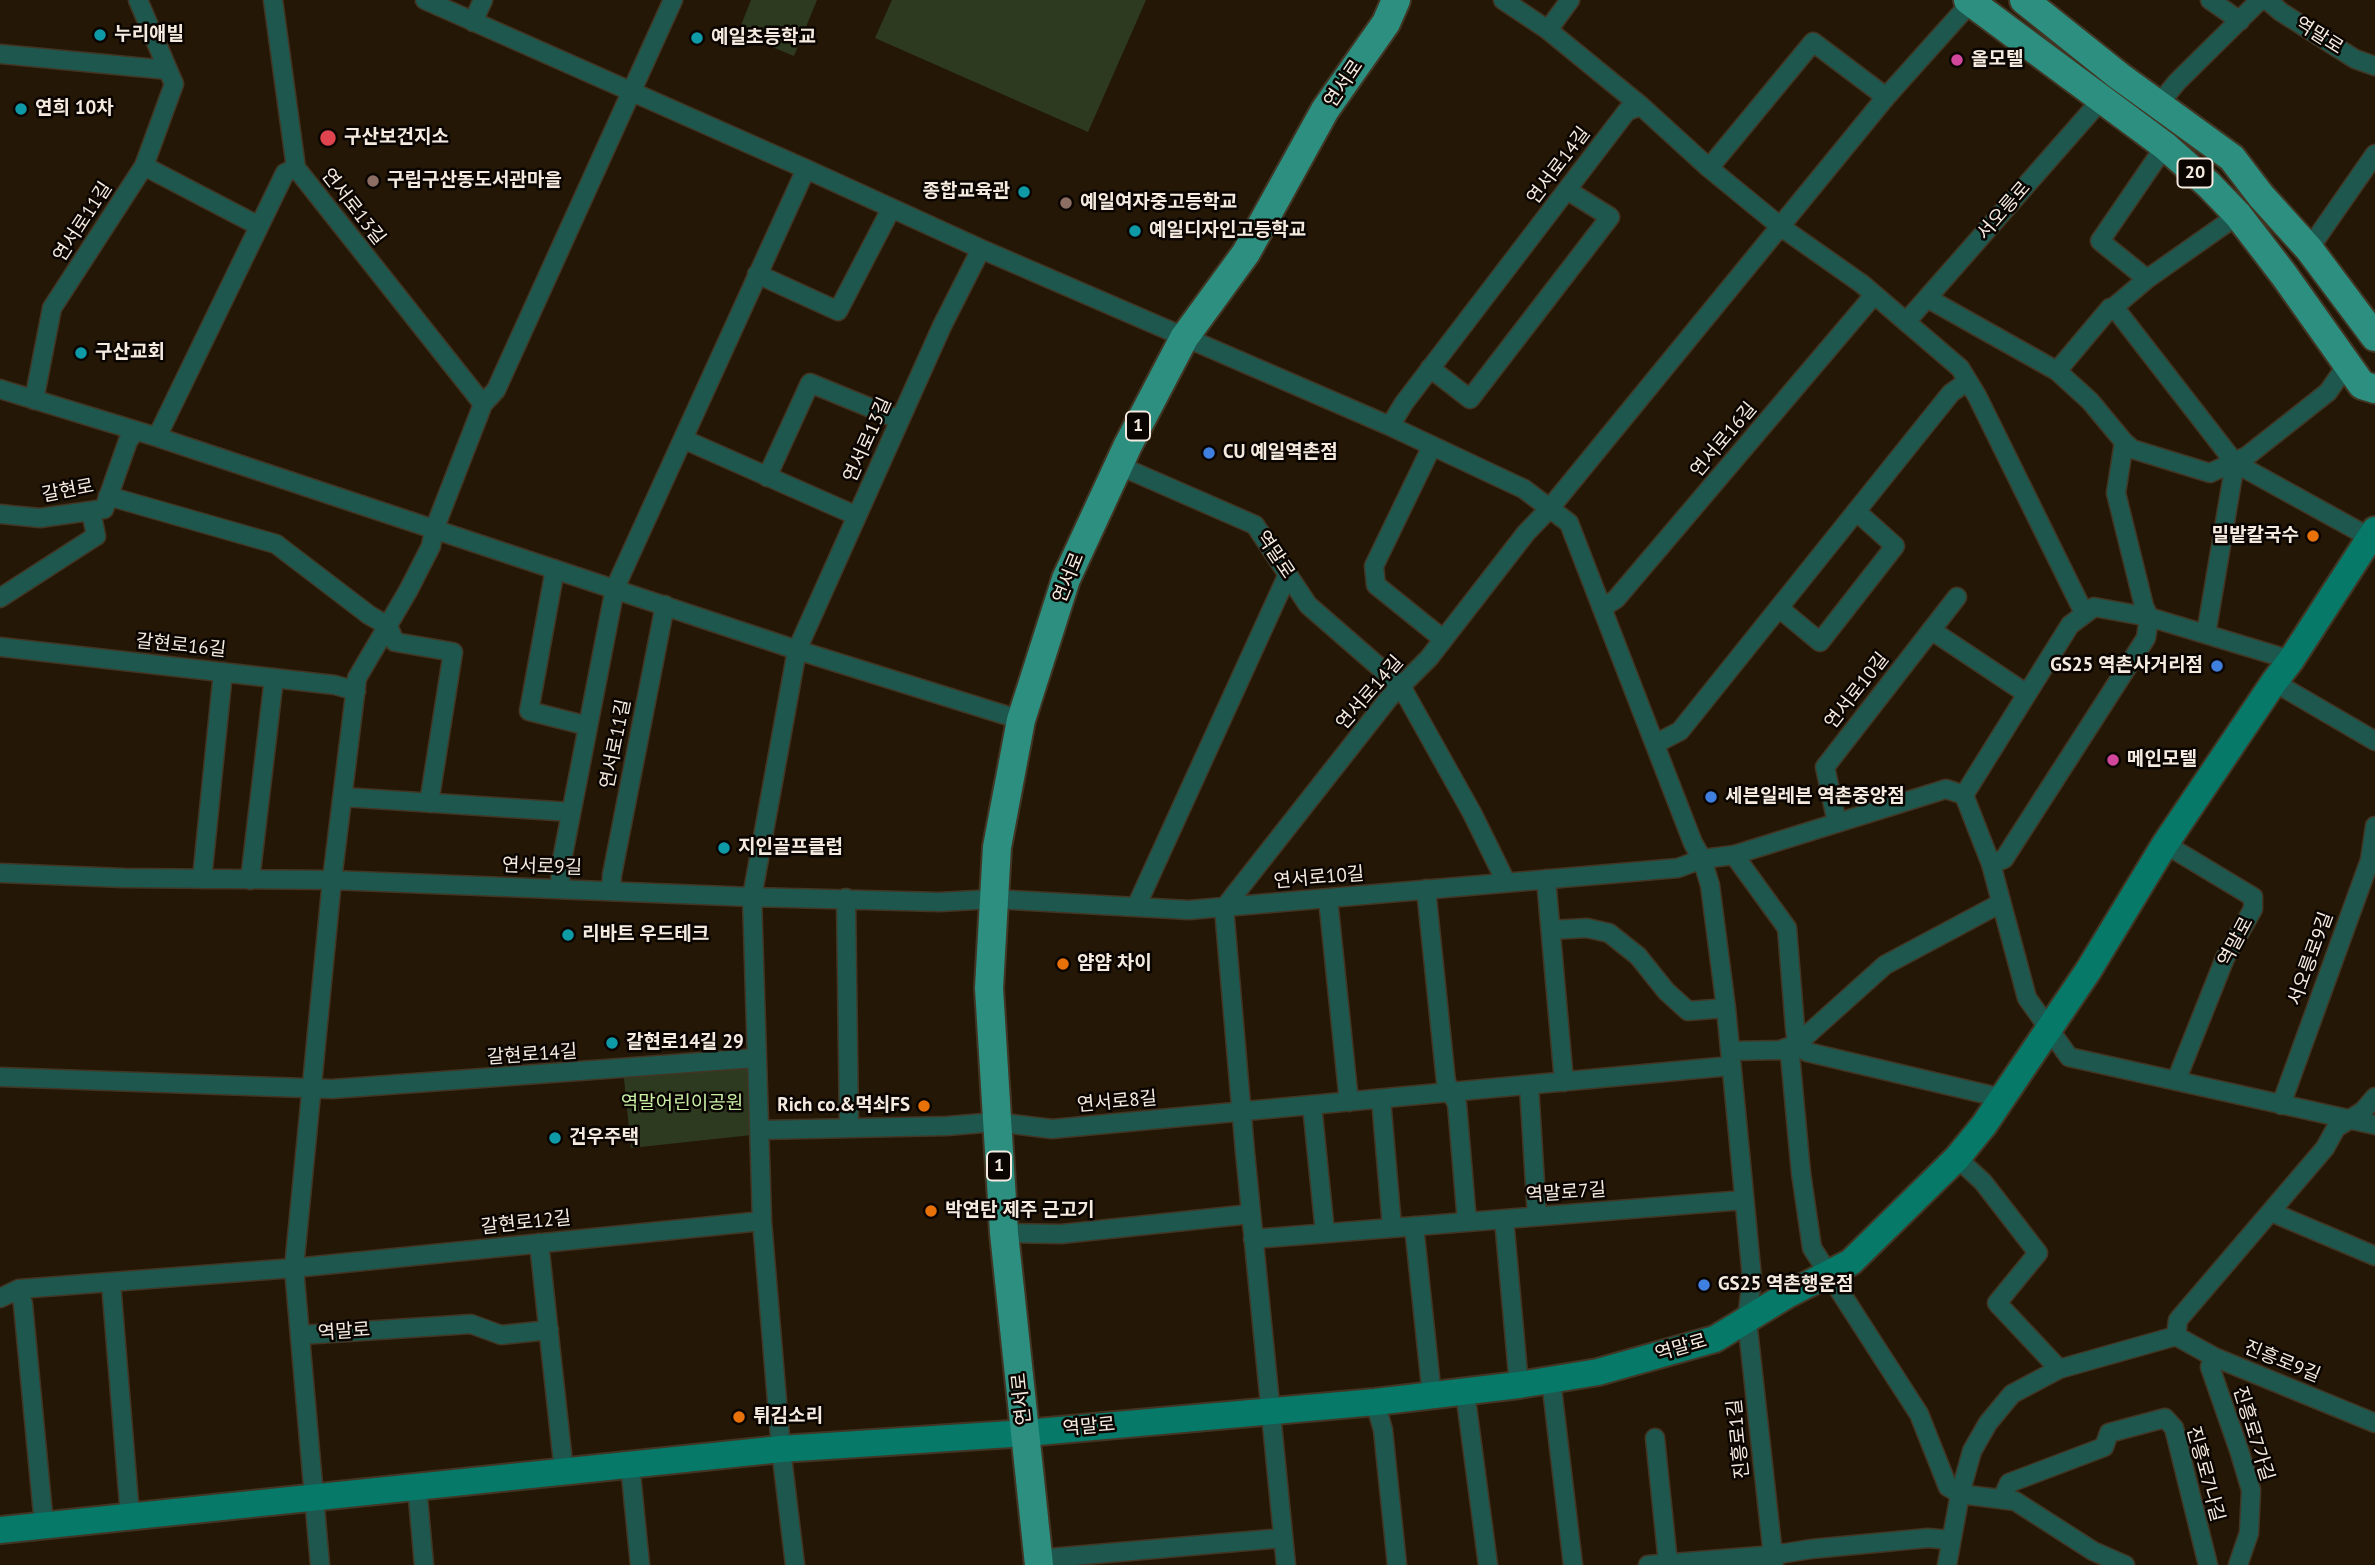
<!DOCTYPE html>
<html>
<head>
<meta charset="utf-8">
<style>
  body { margin:0 }
  canvas { display:block; background:#251706 }
</style>
</head>
<body>
<canvas width="2375" height="1565"></canvas>
<script>
const ctx = document.querySelector('canvas').getContext('2d');
ctx.lineJoin = 'round';
function fill(path, color) {
  ctx.fillStyle = color;
  ctx.fill(path, 'evenodd');
}
function toPath(rows) {
  const path = new Path2D();
  for (const r of rows) {
    path.moveTo(r[0], r[1]);
    for (let i = 2; i < r.length; i += 2) path.lineTo(r[i], r[i + 1]);
  }
  return path;
}
function stroke(path, color, width, dash) {
  ctx.strokeStyle = color;
  ctx.lineWidth = width;
  ctx.lineCap = dash ? 'butt' : 'round';
  ctx.setLineDash(dash || []);
  ctx.stroke(path);
}
function write(font, color, halo, rows, align = 'center') {
  ctx.font = font + ' "PT Sans","Noto Sans KR",sans-serif';
  ctx.lineWidth = 5;
  ctx.setLineDash([]);
  ctx.textBaseline = 'middle';
  ctx.strokeStyle = halo;
  ctx.fillStyle = color;
  for (const [text, x, y, turn = 0] of rows) {
    ctx.save();
    ctx.translate(x, y);
    ctx.rotate((+turn || 0) * Math.PI / 180);
    ctx.textAlign = isNaN(turn) ? turn : align;
    if (halo) ctx.strokeText(text, 0, 0);
    ctx.fillText(text, 0, 0);
    ctx.restore();
  }
}
const green = toPath([
  [751,0,817,0,794,56,738,33],
  [892,0,1146,0,1088,132,875,38],
  [757,1062,761,1134,631,1148,623,1069]
]);
const street = toPath([
  [273,0,296,168,483,404],
  [425,0,806,169,981,249,1390,426,1524,489,1569,523,1693,843,1702,859,1710,885,1726,1008,1752,1278,1747,1320,1774,1565],
  [1503,0,1548,30,1641,106,1709,168,1781,227,1862,284,1960,368,1977,396,2084,613],
  [2210,0,2240,21],
  [2267,0,2281,12,2355,59,2375,66],
  [473,22,483,0],
  [1548,30,1570,0],
  [0,54,168,70],
  [2159,104,2177,82,2260,0],
  [144,166,259,226],
  [1709,168,1813,42,1886,97],
  [2309,249,2375,154],
  [757,274,838,311,891,209],
  [2147,279,2100,241,2165,146],
  [1927,298,2057,371,2090,401,2124,442,2132,449,2210,473,2247,456,2328,392,2346,366],
  [2114,307,2235,463,2371,538],
  [1906,322,2101,100],
  [1430,368,1470,399,1610,217,1567,190],
  [2057,371,2110,308,2114,307,2147,279,2238,215],
  [0,389,157,437,797,650,1021,720],
  [34,400,52,308,144,166,174,84,138,0],
  [1390,426,1404,403,1627,111,1641,106],
  [157,437,285,173,296,168],
  [683,439,857,516],
  [1432,446,1374,566,1376,585,1443,639],
  [1120,466,1255,525,1308,605,1401,686,1472,813,1506,882],
  [767,477,810,383,900,420],
  [108,496,276,544,369,615,388,626,395,642,453,652,429,803],
  [0,514,40,518,104,509,128,441,135,431],
  [555,569,529,711,588,726],
  [0,598,96,536,91,511],
  [1602,608,1616,599,1874,295],
  [1779,608,1820,642,1895,546,1856,511],
  [1931,630,2027,694],
  [2206,634,2235,463],
  [0,647,335,685,356,691],
  [2274,682,2375,741],
  [1655,744,1680,731,1951,393,1968,381],
  [1964,795,1991,864,2027,998,2069,1057,2375,1125],
  [1964,795,2070,625,2094,607,2149,617,2291,660],
  [343,797,571,812],
  [1837,823,1825,767,1957,597],
  [2165,844,2253,897,2253,909,2225,958,2176,1081],
  [1734,855,1787,928,1795,1028,1797,1044,1807,1052,2002,1098],
  [1991,864,2004,859,2146,638,2149,617,2144,606,2116,493,2124,442],
  [0,873,124,878,332,880,752,897,939,902,994,899,1189,910,1678,868,1702,859,1734,855,1946,789,1964,795],
  [202,879,223,672],
  [1546,879,1564,1082],
  [250,880,274,678],
  [560,889,561,865,615,588,806,169],
  [1426,889,1446,1082,1457,1104,1467,1222],
  [611,891,612,875,665,605],
  [846,898,849,1128],
  [1328,899,1349,1102],
  [1136,907,1288,574],
  [1551,930,1587,928,1609,933,1638,956,1666,991,1688,1011,1726,1008],
  [1797,1044,1790,1055,1801,1173,1812,1248,1919,1414,1948,1487,1960,1494,2015,1501,2093,1551,2125,1565],
  [1730,1051,1780,1050,1797,1044,1885,965,2001,903],
  [0,1077,332,1089,757,1058],
  [1529,1086,1537,1216],
  [1381,1099,1392,1227],
  [1312,1105,1325,1233],
  [2281,1105,2370,860,2375,826],
  [761,1130,947,1126,996,1122,1052,1129,1730,1066],
  [1957,1158,1983,1182,2038,1253,1997,1303,2059,1369],
  [2271,1212,2375,1256],
  [1504,1219,1519,1385],
  [1414,1226,1432,1396],
  [1004,1233,1061,1234,1251,1214],
  [1253,1239,1744,1200],
  [539,1243,564,1472],
  [111,1283,130,1516],
  [19,1289,23,1304,44,1525],
  [0,1298,19,1289,294,1268,762,1221],
  [301,1335,471,1324,501,1335,549,1330],
  [2176,1336,2178,1320,2325,1148,2336,1128,2363,1111,2375,1097],
  [2176,1336,2214,1357,2375,1423],
  [2214,1357,2210,1367,2239,1450,2251,1490,2249,1533,2238,1565],
  [1551,1380,1573,1565],
  [1465,1392,1488,1565],
  [1375,1402,1383,1430,1397,1565],
  [1655,1438,1668,1563],
  [630,1465,640,1565],
  [417,1487,424,1565],
  [2002,1499,2009,1483,2104,1447,2109,1433,2165,1418,2174,1428,2208,1565],
  [1038,1559,1283,1538],
  [320,1565,294,1268,332,880,357,678,408,591,431,546,434,530,483,404,496,390,673,0],
  [795,1565,781,1449,762,1221,752,897,797,650,942,326,981,249],
  [1286,1565,1245,1152,1224,908,1389,698,1429,658,1526,533,1550,508,1886,97,1973,0],
  [1648,1565,1773,1555,1811,1549,1928,1538,1951,1540],
  [1947,1565,1960,1494,1972,1451,1988,1423,2012,1394,2059,1369,2176,1336]
]);
const secondary = toPath([
  [0,1530,781,1449,1026,1433,1375,1402,1519,1385,1598,1372,1715,1339,1787,1295,1851,1262,1957,1158,1984,1125,2088,971,2165,844,2274,682,2291,660,2375,530]
]);
const primary = toPath([
  [1968,0,2165,146,2209,185,2238,215,2284,275,2362,385,2375,389],
  [2024,0,2119,76,2232,158,2261,196,2309,249,2375,337],
  [1039,1565,1004,1233,989,988,997,847,1021,720,1066,579,1128,445,1184,338,1246,253,1325,110,1386,23,1396,0]
]);
const markers = [
  [100,35,7,"#0f9aa8"],
  [697,38,7,"#0f9aa8"],
  [1957,60,7,"#d1479c"],
  [21,109,7,"#0f9aa8"],
  [328,138,9,"#e0444e"],
  [373,181,7,"#8d6e63"],
  [1024,192,7,"#0f9aa8"],
  [1066,203,7,"#8d6e63"],
  [1135,231,7,"#0f9aa8"],
  [81,353,7,"#0f9aa8"],
  [1209,453,7,"#3f7fe0"],
  [2313,536,7,"#e8710a"],
  [2217,666,7,"#3f7fe0"],
  [2113,760,7,"#d1479c"],
  [1711,797,7,"#3f7fe0"],
  [724,848,7,"#0f9aa8"],
  [568,935,7,"#0f9aa8"],
  [1063,964,7,"#e8710a"],
  [612,1043,7,"#0f9aa8"],
  [924,1106,7,"#e8710a"],
  [555,1138,7,"#0f9aa8"],
  [931,1211,7,"#e8710a"],
  [1704,1285,7,"#3f7fe0"],
  [739,1417,7,"#e8710a"]
];
const shields = [
  [2195,173,35],
  [1138,426,24],
  [999,1166,24]
];
const shieldNames = [
  ["20",2195,173],
  ["1",1138,426],
  ["1",999,1166]
];
const poiNames = [
  ["누리애빌",114,35],
  ["예일초등학교",711,38],
  ["올모텔",1971,60],
  ["연희 10차",35,109],
  ["구산보건지소",344,138],
  ["구립구산동도서관마을",387,181],
  ["종합교육관",1010,192,"right"],
  ["예일여자중고등학교",1080,203],
  ["예일디자인고등학교",1149,231],
  ["구산교회",95,353],
  ["CU 예일역촌점",1223,453],
  ["밀밭칼국수",2299,536,"right"],
  ["GS25 역촌사거리점",2203,666,"right"],
  ["메인모텔",2127,760],
  ["세븐일레븐 역촌중앙점",1725,797],
  ["지인골프클럽",738,848],
  ["리바트 우드테크",582,935],
  ["얌얌 차이",1077,964],
  ["갈현로14길 29",626,1043],
  ["Rich co.&먹쇠FS",910,1106,"right"],
  ["건우주택",569,1138],
  ["박연탄 제주 근고기",945,1211],
  ["GS25 역촌행운점",1718,1285],
  ["튀김소리",753,1417]
];
const streetNames = [
  ["역말로",2319,36,32],
  ["연서로",1344,84,-56],
  ["연서로14길",1559,166,-53],
  ["연서로13길",353,207,52],
  ["서오릉로",2004,211,-49],
  ["연서로11길",83,222,-57],
  ["연서로13길",868,440,-66],
  ["연서로16길",1724,440,-50],
  ["갈현로",68,491,-11],
  ["역말로",1275,555,56],
  ["연서로",1069,578,-68],
  ["갈현로16길",181,646,6],
  ["연서로10길",1857,691,-52],
  ["연서로14길",1370,693,-49],
  ["연서로11길",616,744,-79],
  ["연서로9길",542,867,2],
  ["연서로10길",1319,878,-5],
  ["역말로",2236,942,-62],
  ["서오릉로9길",2311,959,-70],
  ["갈현로14길",532,1055,-4],
  ["연서로8길",1117,1102,-5],
  ["역말로7길",1566,1193,-4],
  ["갈현로12길",526,1223,-6],
  ["역말로",344,1332,-4],
  ["역말로",1681,1348,-16],
  ["진흥로9길",2282,1362,22],
  ["연서로",1022,1399,-96],
  ["역말로",1089,1427,-5],
  ["진흥로7가길",2253,1434,73],
  ["진흥로1길",1739,1439,-96],
  ["진흥로7나길",2205,1474,75]
];
const parkNames = [
  ["역말어린이공원",682,1104]
];
fill(green, '#2d3a20');
stroke(street, '#423524', 21);
stroke(secondary, '#423524', 30);
stroke(primary, '#423524', 32);
stroke(street, '#1e574d', 18);
stroke(secondary, '#067969', 26);
stroke(primary, '#2d8f7f', 28);
for (const [x, y, r, color] of markers) {
  const dot = new Path2D();
  dot.arc(x, y, r, 0, 2 * Math.PI);
  ctx.fillStyle = color;
  ctx.fill(dot);
  stroke(dot, '#0a0501', 2.5);
}
for (const [x, y, w] of shields) {
  const box = new Path2D();
  box.roundRect(x - w / 2, y - 14.5, w, 29, 5);
  ctx.fillStyle = '#0a0501';
  ctx.fill(box);
  stroke(box, '#f4eadf', 2);
}
write('bold 18px', '#f4eadf', null, shieldNames);
write('bold 19px', '#f4eadf', '#0a0501', poiNames, 'left');
write('19px', '#f4eadf', '#0a0501', streetNames);
write('19px', '#c9efa4', '#0a0501', parkNames);
</script>
</body>
</html>
